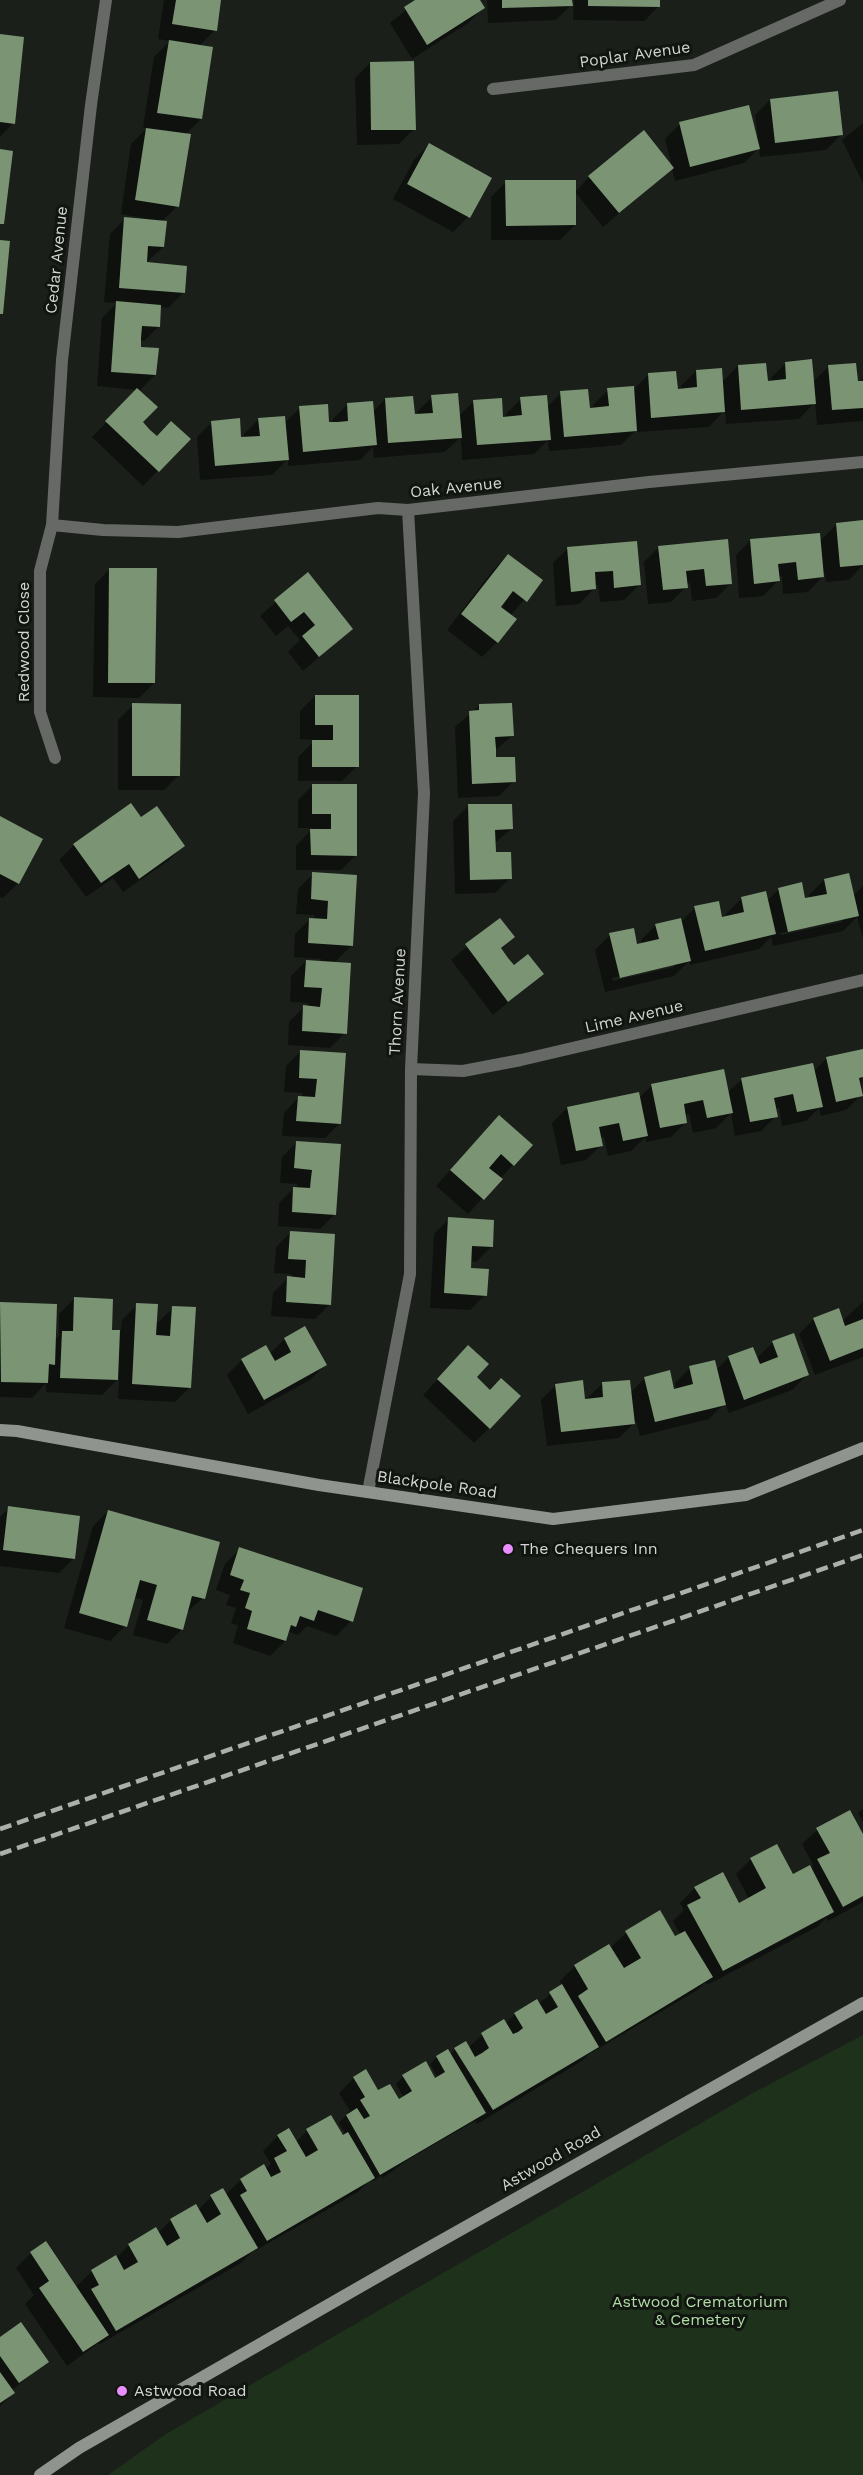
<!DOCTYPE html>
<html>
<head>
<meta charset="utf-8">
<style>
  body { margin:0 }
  canvas { display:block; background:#1a1f19 }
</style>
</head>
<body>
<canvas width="863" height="2475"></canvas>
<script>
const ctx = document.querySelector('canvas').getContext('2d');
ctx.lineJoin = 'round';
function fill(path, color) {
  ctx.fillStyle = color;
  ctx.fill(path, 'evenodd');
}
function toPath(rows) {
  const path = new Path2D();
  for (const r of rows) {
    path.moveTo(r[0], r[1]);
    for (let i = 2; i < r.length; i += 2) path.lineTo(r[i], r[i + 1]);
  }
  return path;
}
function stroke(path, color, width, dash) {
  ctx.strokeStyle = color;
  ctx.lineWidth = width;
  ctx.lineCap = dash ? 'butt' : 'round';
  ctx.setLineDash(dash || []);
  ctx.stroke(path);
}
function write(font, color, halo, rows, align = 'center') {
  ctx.font = font + ' "Work Sans",sans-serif';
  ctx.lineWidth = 6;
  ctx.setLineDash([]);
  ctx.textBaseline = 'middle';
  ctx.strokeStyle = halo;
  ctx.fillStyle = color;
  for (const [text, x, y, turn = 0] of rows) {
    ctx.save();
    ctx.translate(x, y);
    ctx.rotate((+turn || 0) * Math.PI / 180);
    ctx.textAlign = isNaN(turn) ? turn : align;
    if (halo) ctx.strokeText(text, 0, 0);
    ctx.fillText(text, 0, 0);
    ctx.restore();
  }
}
const green = toPath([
  [863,2035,863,2475,108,2475,166,2434,751,2094]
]);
const shadow = toPath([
  [164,0,220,0,215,30,199,46,201,119,185,135,178,206,161,222,163,247,146,263,183,293,168,308,160,307,159,326,144,341,140,341,139,348,155,375,139,391,141,422,157,437,189,439,143,486,92,437,138,390,97,386,102,318,117,303,104,302,110,234,125,219,148,221,148,219,121,214,131,144,147,128,143,127,154,57,170,41,158,39],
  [418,0,478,0,483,8,468,23,412,59,390,23],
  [487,0,571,0,571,5,556,20,488,23],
  [574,0,659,0,659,6,644,21,573,20],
  [0,36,13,123,0,137],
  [370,63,414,129,399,144,357,145,355,78],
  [770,100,841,135,826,150,760,157,759,148,744,163,675,181,672,168,603,227,575,192,575,225,560,240,491,240,491,197,506,182,575,192,589,177,672,167,665,139,680,124,758,136,755,115],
  [863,123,863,183,842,140],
  [429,145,468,217,453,232,393,199,414,160],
  [786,363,812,383,828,367,856,383,861,383,863,376,863,421,817,425,815,402,799,419,726,424,725,410,709,427,637,432,637,429,621,445,549,451,548,440,534,454,462,460,461,437,445,452,374,458,373,447,360,460,288,466,288,459,272,475,200,480,197,437,212,422,240,439,244,438,244,434,259,419,284,423,300,408,328,424,333,423,332,420,347,405,373,412,385,399,413,416,418,415,417,412,432,397,459,416,474,401,502,418,506,418,506,414,521,399,547,407,561,393,588,409,593,409,593,405,608,390,633,390,649,374,677,390,681,390,681,386,696,371,721,383,738,366,766,382,771,382,771,378],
  [863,522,863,565,849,580,826,582,825,574,808,592,783,594,782,576,778,577,778,581,763,596,739,598,736,555,751,540,819,542,837,524],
  [727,541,731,583,716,598,692,601,690,583,686,584,686,587,671,602,648,604,644,562,659,547],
  [635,543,639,585,624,600,600,602,598,585,594,585,594,589,579,604,556,606,553,563,568,548],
  [508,556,541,580,510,616,497,642,482,657,447,630,493,570],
  [110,569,154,683,139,698,93,697,95,584],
  [307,574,351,629,303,671,288,652,300,640,288,626,276,636,260,616],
  [315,696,358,697,357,766,342,781,298,781,298,757,315,740,300,739,300,711],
  [133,705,179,775,164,790,118,790,118,720],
  [479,706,512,736,494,751,495,759,514,781,499,796,458,798,455,727],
  [313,785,356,785,356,855,341,870,296,870,296,846,313,828,298,828,298,800],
  [131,805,141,819,183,846,168,861,123,892,113,878,86,897,59,860,74,845],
  [468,806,511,829,494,844,494,854,510,878,495,893,455,894,453,821],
  [0,817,18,883,3,898,0,897],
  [313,874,356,876,351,946,334,963,345,1033,330,1048,288,1045,289,1022,304,1007,307,1007,308,1003,290,1002,291,976,306,961,321,962,321,959,294,957,295,934,310,919,314,920,314,915,296,914,298,889],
  [824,880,853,896,863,886,863,939,857,917,843,931,773,946,771,937,759,949,690,965,689,961,674,976,605,992,595,950,610,935,636,946,642,944,641,940,656,925,681,922,695,908,721,919,727,917,726,914,741,899,765,893,767,901,778,890,801,884,804,900,810,899,809,895],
  [842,919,842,922,781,935,780,933],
  [674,964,674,967,613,981,612,978],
  [499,920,513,937,501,950,514,967,542,974,493,1015,451,960],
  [301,1051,344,1054,340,1123,325,1138,282,1136,284,1113,299,1097,302,1098,302,1093,284,1092,286,1066],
  [863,1051,861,1095,846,1110,821,1116,819,1108,806,1121,782,1126,779,1108,775,1109,776,1116,761,1131,735,1136,731,1113,716,1128,693,1133,689,1114,685,1115,686,1122,671,1137,646,1142,645,1137,631,1151,608,1156,604,1137,600,1138,601,1145,586,1160,561,1165,552,1123,567,1108,639,1098,652,1085,727,1093,742,1079,813,1072,827,1058],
  [484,1132,531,1145,468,1214,436,1186],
  [297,1142,339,1145,335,1214,320,1229,278,1226,279,1203,294,1188,297,1189,297,1184,280,1183,282,1157],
  [449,1219,491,1247,476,1262,470,1261,470,1269,485,1295,470,1310,430,1308,434,1234],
  [291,1232,334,1235,330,1304,315,1319,271,1316,273,1293,288,1278,291,1278,291,1274,274,1273,276,1247],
  [74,1299,111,1331,121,1331,122,1320,137,1305,155,1325,173,1308,190,1387,175,1402,118,1399,119,1378,102,1395,46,1392,46,1383,32,1398,0,1397,0,1303,55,1305,54,1340,59,1336,59,1314],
  [863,1302,863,1357,815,1375,799,1334,814,1319,842,1321],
  [285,1339,325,1365,310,1380,248,1414,227,1375,242,1360,269,1354],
  [773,1342,807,1375,792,1390,729,1413,725,1403,709,1419,640,1436,636,1421,619,1438,547,1446,541,1400,556,1385,584,1401,602,1384,630,1393,644,1379,673,1390,676,1390,675,1383,690,1368,716,1370,729,1357,756,1359],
  [454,1362,475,1377,489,1428,474,1443,423,1395],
  [9,1508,74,1558,59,1573,0,1566,0,1517],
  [108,1511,203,1598,186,1613,182,1629,167,1644,133,1635,143,1600,133,1597,125,1626,110,1641,64,1628,93,1526],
  [240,1549,351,1621,336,1636,307,1626,298,1635,289,1632,285,1641,270,1656,233,1643,238,1626,231,1623,236,1608,226,1605,230,1595,216,1590,225,1564],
  [863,1809,863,1822,858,1813],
  [817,1830,863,1836,863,1902,828,1921,826,1918,817,1927,707,1985,706,1982,696,1991,589,2054,582,2061,477,2124,475,2121,406,2161,383,2178,381,2176,373,2181,371,2179,358,2192,251,2253,241,2263,100,2344,99,2343,67,2366,25,2304,34,2295,16,2268,31,2253,76,2287,92,2271,116,2258,129,2245,158,2233,171,2220,198,2210,211,2197,222,2190,225,2195,241,2180,265,2169,271,2164,263,2151,278,2136,296,2142,307,2131,343,2137,346,2135,339,2123,350,2111,339,2093,354,2078,398,2101,404,2098,396,2084,403,2077,438,2078,430,2064,437,2057,450,2055,455,2049,468,2048,482,2035,504,2021,505,2024,515,2014,538,2004,562,1985,560,1981,575,1966,608,1946,610,1948,626,1933,659,1912,675,1938,680,1934,673,1921,684,1910,680,1903,695,1888,739,1905,749,1899,736,1874,751,1859,792,1876,810,1869,813,1865,802,1844],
  [0,2339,47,2361,11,2391,13,2393,0,2406]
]);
const building = toPath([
  [176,0,221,0,217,31,172,24],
  [415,0,480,0,485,8,427,45,404,7],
  [502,0,572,0,573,6,502,8],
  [588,0,660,0,660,7,588,6],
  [0,34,24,37,15,124,0,122],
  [169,40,213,47,202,119,157,113],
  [414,61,416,130,371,130,370,62],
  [838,91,843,135,775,143,770,99],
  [749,105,760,149,690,167,679,122],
  [146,128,191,134,179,207,135,200],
  [644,130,674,168,619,213,588,176],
  [429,143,492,178,470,218,407,184],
  [0,149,13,151,4,224,0,224],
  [505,180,576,180,576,225,506,226],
  [124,217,167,221,164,247,148,246,147,262,187,266,185,293,119,288],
  [0,240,10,241,3,314,0,314],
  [116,301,161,305,160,327,142,326,141,338,141,347,159,348,156,375,111,372],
  [812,359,816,404,741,410,738,365,766,363,768,381,786,379,785,362],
  [856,363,858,381,863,381,863,408,832,410,828,365],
  [722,368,725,412,651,418,648,373,676,371,678,389,687,388,697,387,696,370],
  [634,386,637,431,564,437,560,391,588,389,590,408,609,406,607,388],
  [137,388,158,407,143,422,150,430,157,436,171,421,191,439,159,472,105,421],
  [458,393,462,438,388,443,385,398,413,396,415,414,433,413,431,395],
  [547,395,551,440,477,445,473,400,502,398,503,417,522,415,520,397],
  [373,401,377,445,303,452,299,406,328,404,329,422,338,422,348,421,347,403],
  [285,416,289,460,215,466,211,421,240,418,241,437,260,436,258,418],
  [863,520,863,565,840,567,836,523],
  [820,533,824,577,798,580,796,562,778,564,780,581,754,584,750,539],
  [728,539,732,584,706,586,704,569,686,571,688,588,663,590,658,546],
  [637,541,641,585,614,588,613,571,595,572,596,589,571,592,567,547],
  [508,554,543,580,527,602,513,591,501,607,517,619,498,643,461,614],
  [109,568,157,568,155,683,108,683],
  [308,572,353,629,319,657,302,636,315,625,304,612,291,622,274,600],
  [315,695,359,695,359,767,312,767,312,740,333,740,333,725,315,725],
  [132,703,181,704,180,776,132,776],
  [512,703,514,736,495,737,496,749,496,757,515,757,516,782,472,784,469,711,479,710,479,704],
  [312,784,357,784,357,856,311,855,310,829,331,829,331,814,312,814],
  [131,803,141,817,157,806,185,846,139,879,129,864,101,883,73,844],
  [468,804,512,804,513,829,495,830,496,852,511,852,512,879,470,880],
  [0,816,43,839,19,884,0,874],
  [312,872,357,875,353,946,308,943,309,918,327,919,328,901,311,899],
  [849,873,859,916,788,932,778,888,802,882,805,898,827,894,824,879],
  [766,891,776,934,705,951,694,906,719,901,722,917,744,912,741,897],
  [500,918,515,937,501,948,508,958,514,965,528,954,544,974,508,1002,465,944],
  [681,918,691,961,620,978,609,933,634,928,637,944,659,939,655,924],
  [306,960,351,963,347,1034,302,1031,303,1005,320,1007,322,988,304,987],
  [863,1049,863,1077,859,1078,863,1096,836,1102,826,1057],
  [300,1050,346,1053,341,1124,296,1121,298,1096,315,1097,317,1079,299,1078],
  [813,1063,823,1107,797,1112,793,1094,774,1098,778,1117,750,1122,741,1078],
  [724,1069,733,1113,707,1118,703,1100,693,1102,684,1104,687,1123,660,1128,651,1084],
  [639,1092,648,1136,623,1141,619,1123,599,1127,603,1146,576,1151,567,1107],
  [499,1115,533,1145,514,1166,501,1154,489,1168,503,1179,484,1200,450,1170],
  [296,1141,341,1144,336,1215,292,1212,293,1187,310,1188,311,1178,312,1170,294,1168],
  [448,1217,494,1220,493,1247,472,1246,471,1268,489,1269,487,1296,444,1293],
  [290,1231,335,1234,331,1305,286,1302,287,1276,305,1278,306,1260,288,1259],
  [74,1297,113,1299,112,1330,120,1330,118,1380,60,1378,62,1331,73,1331],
  [0,1302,57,1304,55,1365,49,1364,48,1383,1,1382],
  [136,1303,158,1304,156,1335,170,1336,172,1306,196,1307,191,1388,132,1384],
  [839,1308,845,1326,863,1319,863,1348,830,1361,813,1318],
  [305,1326,327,1365,264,1400,241,1359,266,1345,275,1361,291,1352,284,1338],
  [794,1333,809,1375,744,1400,728,1356,753,1347,760,1364,778,1357,772,1341],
  [468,1345,489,1364,477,1377,490,1390,501,1378,521,1396,490,1429,437,1379],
  [715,1360,726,1405,655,1422,644,1377,670,1370,674,1389,693,1384,689,1366],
  [583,1380,585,1399,603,1397,602,1382,630,1380,635,1424,561,1432,555,1384],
  [8,1506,80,1516,75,1559,3,1550],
  [108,1510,220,1542,205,1599,192,1596,183,1630,147,1620,157,1585,140,1580,127,1627,79,1613],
  [239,1547,363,1588,353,1622,318,1610,314,1621,300,1616,296,1627,291,1625,286,1641,247,1629,252,1611,245,1608,250,1593,240,1590,244,1580,230,1575],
  [850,1810,863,1834,863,1896,843,1907,817,1859,830,1853,816,1828],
  [777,1844,793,1874,810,1865,834,1912,723,1971,687,1905,701,1898,694,1887,723,1872,739,1903,766,1888,750,1858],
  [660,1910,675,1936,685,1931,713,1977,606,2042,578,1996,588,1989,574,1965,609,1944,624,1968,641,1958,625,1931],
  [562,1984,599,2047,493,2110,454,2048,466,2041,475,2057,482,2053,489,2048,481,2033,504,2019,513,2034,518,2032,523,2028,514,2013,537,1999,546,2014,558,2007,549,1992],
  [448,2049,486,2113,380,2175,346,2115,357,2108,364,2119,370,2116,360,2100,365,2097,353,2077,366,2069,378,2090,390,2084,399,2099,412,2091,402,2075,426,2061,435,2078,445,2072,436,2056],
  [331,2115,343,2135,348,2132,375,2178,267,2241,240,2195,247,2191,240,2179,264,2164,271,2177,281,2172,274,2158,287,2151,277,2135,289,2128,306,2157,318,2150,306,2129],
  [223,2188,258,2248,116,2331,91,2289,99,2285,91,2270,116,2255,124,2270,138,2262,128,2244,156,2227,167,2246,180,2238,170,2219,196,2204,207,2223,221,2214,210,2195],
  [46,2241,109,2335,83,2352,39,2288,49,2281,30,2252],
  [21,2322,49,2362,19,2383,0,2356,0,2337],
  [0,2372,15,2393,0,2403]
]);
const street = toPath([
  [493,89,694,65,840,0],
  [52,525,103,530,178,532,378,508,408,510,649,482,863,462],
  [55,758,40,712,40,571,52,525,62,360,91,105,106,0],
  [411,1069,463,1071,521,1060,863,980],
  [368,1492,410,1274,411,1069,424,793,408,510]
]);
const secondary = toPath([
  [0,1430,17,1431,319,1485,553,1519,746,1495,863,1448],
  [40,2475,79,2448,398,2265,863,2003]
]);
const rail = toPath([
  [0,1829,863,1530],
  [0,1854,863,1555]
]);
const markers = [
  [508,1549,6,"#e98efe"],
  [122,2391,6,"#e98efe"]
];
const streetNames = [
  ["Poplar Avenue",635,55,-8],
  ["Cedar Avenue",57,260,-84],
  ["Oak Avenue",456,488,-6],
  ["Redwood Close",24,642,-90],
  ["Thorn Avenue",398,1002,-87],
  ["Lime Avenue",634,1017,-13],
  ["Blackpole Road",437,1485,8],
  ["Astwood Road",551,2159,-30]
];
const poiNames = [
  ["The Chequers Inn",520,1549],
  ["Astwood Road",134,2391]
];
const parkNames = [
  ["Astwood Crematorium",700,2302],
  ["& Cemetery",700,2320]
];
fill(green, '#1e311a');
fill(shadow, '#0007');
fill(building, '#7a9474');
stroke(street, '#666966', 12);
stroke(secondary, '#90948f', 12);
stroke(rail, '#acafab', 4.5, [12, 6]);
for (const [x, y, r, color] of markers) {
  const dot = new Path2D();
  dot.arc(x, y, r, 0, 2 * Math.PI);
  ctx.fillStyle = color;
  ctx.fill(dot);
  stroke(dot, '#111510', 2);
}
write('16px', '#d3d6d2', '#111510', streetNames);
write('16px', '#d3d6d2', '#111510', poiNames, 'left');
write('16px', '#afdba5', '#111510', parkNames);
</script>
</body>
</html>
